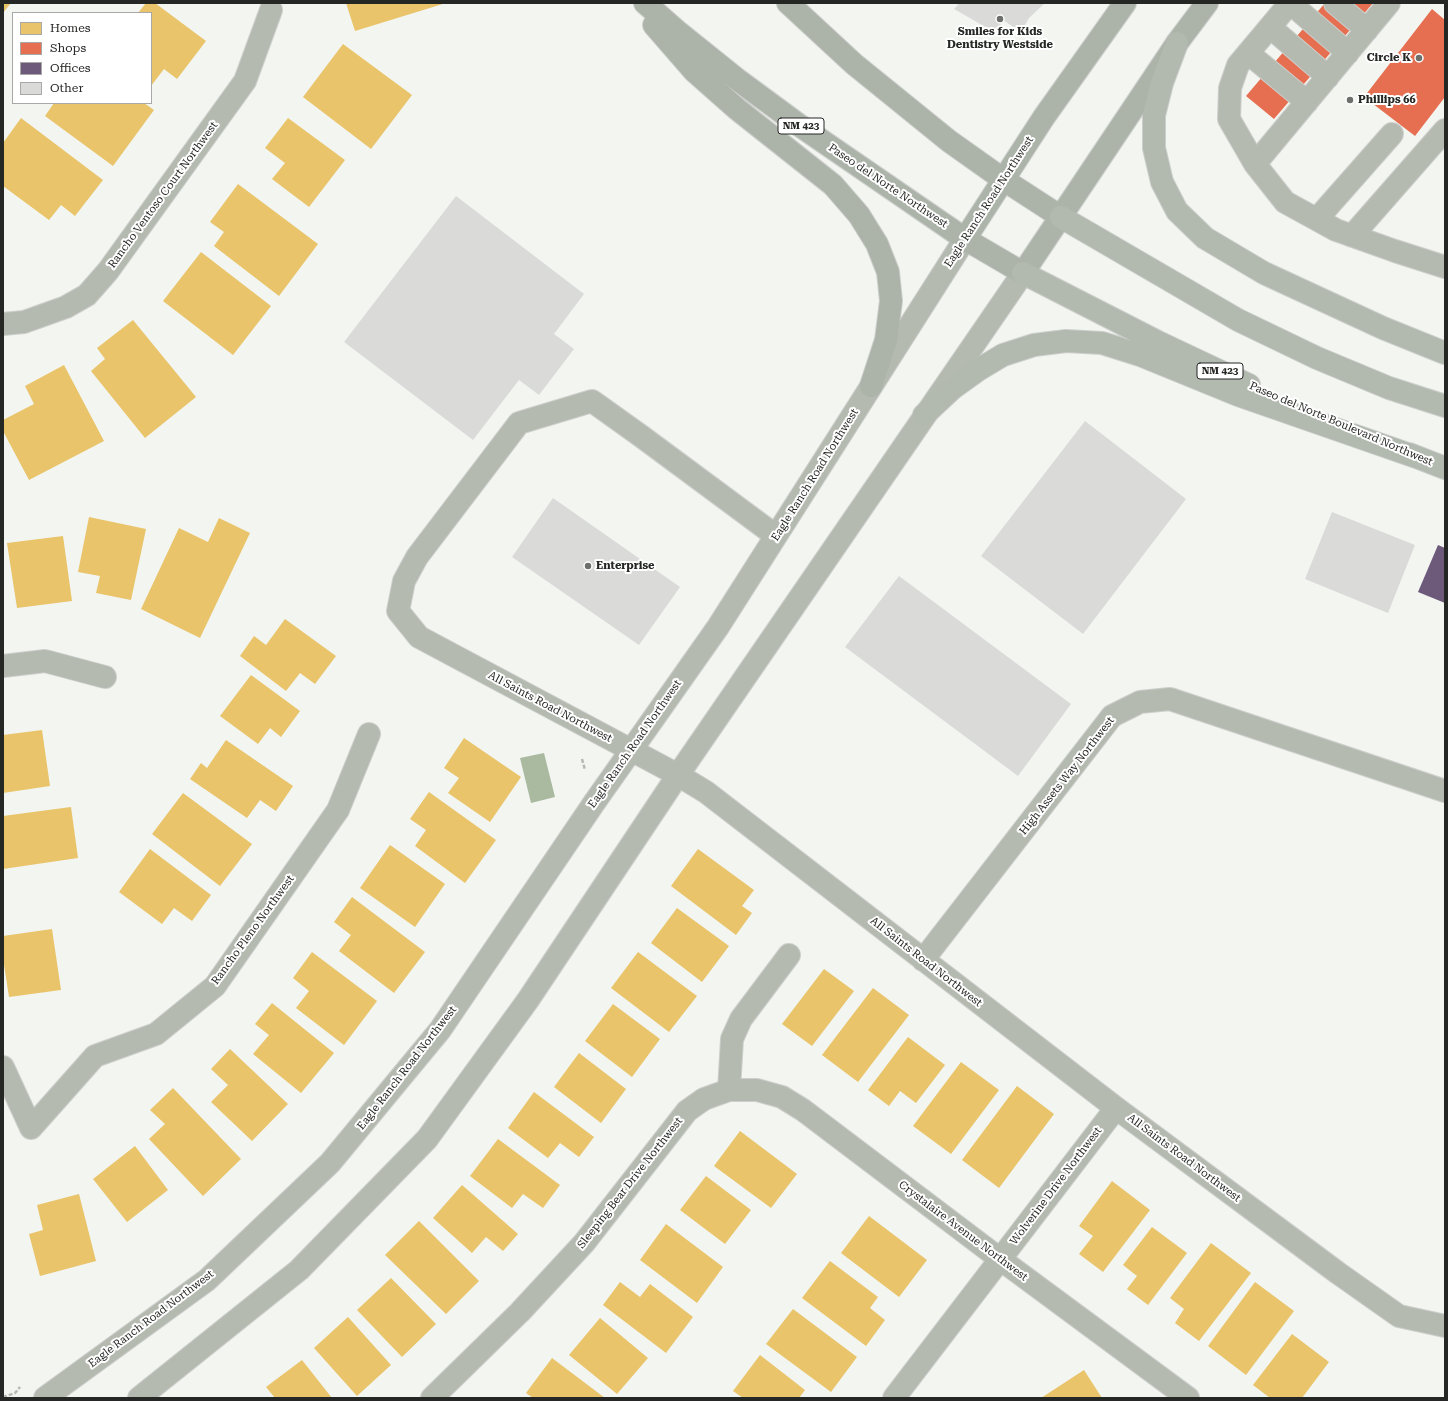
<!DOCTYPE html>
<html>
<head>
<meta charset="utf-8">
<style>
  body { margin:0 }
  #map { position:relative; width:1448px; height:1401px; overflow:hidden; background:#f2f5f0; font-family:"Roboto Serif",serif }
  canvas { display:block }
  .frame { position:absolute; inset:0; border:4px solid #252724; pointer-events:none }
  .legend { position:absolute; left:12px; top:12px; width:140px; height:92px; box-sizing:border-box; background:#fff; border:1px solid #a8a9a7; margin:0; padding:5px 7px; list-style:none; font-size:12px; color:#252724 }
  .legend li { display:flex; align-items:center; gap:8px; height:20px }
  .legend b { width:20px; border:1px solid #a8a9a7 }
</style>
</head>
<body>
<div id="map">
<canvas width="1448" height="1401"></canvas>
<div class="frame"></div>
<ul class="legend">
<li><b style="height:11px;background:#e9c46a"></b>Homes</li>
<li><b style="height:11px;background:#e76f51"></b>Shops</li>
<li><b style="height:11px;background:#6d597a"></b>Offices</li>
<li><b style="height:11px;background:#dadbd9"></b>Other</li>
</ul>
</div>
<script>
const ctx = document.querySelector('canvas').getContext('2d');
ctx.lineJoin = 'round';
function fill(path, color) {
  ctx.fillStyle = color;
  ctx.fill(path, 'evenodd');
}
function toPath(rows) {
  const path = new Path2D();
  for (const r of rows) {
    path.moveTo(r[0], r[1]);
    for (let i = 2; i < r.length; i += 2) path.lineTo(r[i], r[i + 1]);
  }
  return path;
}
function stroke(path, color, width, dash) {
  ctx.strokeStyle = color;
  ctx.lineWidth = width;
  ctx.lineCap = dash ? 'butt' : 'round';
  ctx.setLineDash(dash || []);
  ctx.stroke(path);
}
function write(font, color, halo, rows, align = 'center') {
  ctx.font = font + ' "Roboto Serif",serif';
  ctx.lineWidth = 4;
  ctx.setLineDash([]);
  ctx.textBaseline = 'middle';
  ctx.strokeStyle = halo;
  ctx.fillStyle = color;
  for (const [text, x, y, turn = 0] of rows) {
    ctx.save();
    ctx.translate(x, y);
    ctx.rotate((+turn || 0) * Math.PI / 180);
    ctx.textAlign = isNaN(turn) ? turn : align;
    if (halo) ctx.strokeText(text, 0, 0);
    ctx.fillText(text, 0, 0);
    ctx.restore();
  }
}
const water = toPath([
  [544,753,555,797,531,803,520,758]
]);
const homes = toPath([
  [3,3,11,3,3,13],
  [146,3,155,3,206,41,177,79,164,69,151,86,151,13,138,13],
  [346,3,446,3,355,31],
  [343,44,412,95,371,149,303,97],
  [54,103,144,103,154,110,113,166,45,116],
  [21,118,103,180,75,216,61,205,49,220,3,186,3,143],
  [288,118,345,160,309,207,272,179,285,163,265,148],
  [238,184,318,244,279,296,214,246,224,232,210,222],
  [201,252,271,306,233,355,163,301],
  [133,320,196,397,145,438,91,371,105,359,97,348],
  [64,365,104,441,29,480,3,431,3,420,34,404,25,386],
  [89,517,146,529,131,600,96,593,100,576,78,572],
  [219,518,250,533,200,638,141,609,179,528,208,542],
  [63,536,72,601,17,608,7,543],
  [285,619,336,656,315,684,300,673,286,691,240,656,254,636,266,645],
  [251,675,300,711,281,737,270,728,258,744,220,716],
  [42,730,50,786,3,793,3,735],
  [464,738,521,777,490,822,448,793,459,778,444,768],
  [226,740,293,786,276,811,260,800,247,818,190,779,201,763,207,768],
  [429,792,496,840,465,883,415,846,426,830,410,819],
  [183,793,252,844,220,886,152,834],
  [71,807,78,858,3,869,3,816],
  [390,845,445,884,415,927,360,888],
  [150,849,211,895,192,921,174,908,162,924,119,892],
  [698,849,754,890,742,906,752,913,736,935,671,886],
  [352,897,425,952,394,993,339,951,351,935,334,922],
  [677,908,729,946,702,982,651,943],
  [52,929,61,990,9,997,3,958,3,936],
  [312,952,377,1001,344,1045,296,1008,309,991,293,978],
  [638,952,697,996,669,1032,611,988],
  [824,969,854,991,812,1046,782,1024],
  [873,988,909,1015,858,1082,822,1055],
  [272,1003,334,1053,301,1093,253,1054,269,1035,255,1024],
  [613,1004,660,1039,632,1077,585,1041],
  [908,1037,945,1065,916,1103,900,1091,889,1106,868,1090],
  [230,1049,288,1104,252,1141,211,1102,228,1085,211,1069],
  [579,1053,626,1089,601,1123,554,1087],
  [961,1062,999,1090,951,1154,913,1126],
  [1017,1086,1054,1114,999,1188,962,1160],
  [173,1088,241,1159,203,1196,149,1139,165,1124,150,1110],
  [534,1092,594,1137,579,1157,560,1143,548,1158,508,1128],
  [740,1131,797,1174,771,1208,714,1166],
  [498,1139,560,1185,543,1208,523,1194,512,1208,470,1176],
  [135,1146,168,1190,127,1222,93,1179],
  [706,1176,751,1210,725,1244,680,1210],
  [1112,1181,1150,1210,1103,1272,1079,1254,1093,1236,1079,1226],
  [462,1185,518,1234,503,1251,486,1237,472,1253,433,1218],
  [79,1194,96,1261,40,1276,29,1234,43,1230,37,1205],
  [869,1216,927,1260,899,1297,841,1253],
  [419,1221,479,1281,446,1314,385,1255],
  [666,1224,723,1267,697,1303,640,1260],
  [1152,1227,1187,1253,1148,1305,1127,1289,1137,1276,1123,1265],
  [1211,1243,1251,1273,1199,1341,1175,1323,1184,1309,1170,1298],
  [830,1261,878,1297,870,1308,885,1320,866,1346,802,1298],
  [391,1278,436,1324,402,1357,357,1310],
  [620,1282,640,1297,650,1284,693,1317,666,1353,603,1305],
  [1255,1282,1294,1311,1246,1375,1208,1346],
  [793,1309,857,1357,831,1392,766,1344],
  [348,1317,391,1365,357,1396,314,1348],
  [600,1318,648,1358,617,1394,569,1355],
  [1292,1334,1329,1362,1302,1398,1270,1398,1253,1385],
  [760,1355,805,1390,799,1398,743,1398,733,1391],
  [552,1358,605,1398,533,1398,526,1393],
  [302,1360,332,1398,275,1398,266,1387],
  [1084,1370,1102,1398,1041,1398]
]);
const shops = toPath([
  [1325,3,1373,3,1274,119,1246,96],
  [1432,9,1445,20,1445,97,1415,136,1364,97]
]);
const offices = toPath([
  [1438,545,1445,548,1445,603,1418,592]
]);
const building = toPath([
  [956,3,1045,3,1029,18,1021,32,1003,20,996,33,954,9,958,5],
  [456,196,584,294,554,334,574,349,539,395,519,380,473,440,344,342],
  [1085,421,1186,499,1083,634,981,556],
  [553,498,680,587,639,645,512,557],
  [1332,512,1415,545,1388,613,1305,579],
  [899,576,1071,704,1018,776,845,647]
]);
const path = toPath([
  [582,759,585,770],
  [3,1397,15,1393,20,1387]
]);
const minor = toPath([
  [1290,3,1238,65,1230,88,1229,119,1255,164,1285,202,1336,230,1395,251,1445,267],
  [1290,3,1348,53],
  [1335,3,1367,30],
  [1270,27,1328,77],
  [1248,53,1307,102],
  [1255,164,1389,3],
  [1317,219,1392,134],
  [1352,236,1445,130],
  [3,324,24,322,66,307,87,295,108,271,245,81,271,10],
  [776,536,641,436,592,401,519,423,417,557,404,581,398,611,419,637,678,775,706,792,1116,1108,1338,1273,1399,1316,1445,1326],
  [3,666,45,661,105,677],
  [923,960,1112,716,1140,702,1170,699,1445,791],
  [3,1067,31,1128,95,1056,156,1034,215,986,338,810,369,734],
  [729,1090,757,1090,782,1097,803,1110,1000,1259,1188,1398],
  [45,1398,207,1280,330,1163,440,1030,594,803,718,627,965,239],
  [139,1398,299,1270,427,1139,528,1000,678,775,1023,273],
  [432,1398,520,1312,584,1243,687,1111,704,1099,729,1090,732,1039,741,1019,789,955],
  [894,1398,1116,1108]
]);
const major = toPath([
  [645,3,677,31,738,80,799,125,965,239,1023,273,1177,43,1207,3],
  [788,3,854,64,949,141,1004,180,1061,217],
  [654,25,694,71,737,109,833,185,859,215,877,244,888,272,891,301,886,340,871,386],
  [965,239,1044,117,1125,3]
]);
const highway = toPath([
  [1177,43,1162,83,1154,115,1154,148,1162,182,1177,211,1205,238,1264,273,1383,328,1445,353],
  [1061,217,1238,320,1317,358,1389,388,1445,406],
  [1023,273,1158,342,1249,385],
  [924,415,953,388,978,370,1003,355,1034,345,1066,341,1102,343,1140,355,1238,395,1422,459],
  [1409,454,1445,468]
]);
const markers = [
  [1000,19,4,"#6d6f6b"],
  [1419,58,4,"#6d6f6b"],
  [1350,100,4,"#6d6f6b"],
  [588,566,4,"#6d6f6b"]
];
const shields = [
  [801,126,46],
  [1220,371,46]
];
const shieldNames = [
  ["NM 423",801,126],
  ["NM 423",1220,371]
];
const poiNames = [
  ["Smiles for Kids",1000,32,"center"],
  ["Dentistry Westside",1000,45,"center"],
  ["Circle K",1411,58,"right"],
  ["Phillips 66",1358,100],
  ["Enterprise",596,566]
];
const streetNames = [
  ["Paseo del Norte Northwest",888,186,34],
  ["Rancho Ventoso Court Northwest",163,195,-54],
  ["Eagle Ranch Road Northwest",989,202,-57],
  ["Paseo del Norte Boulevard Northwest",1341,424,23],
  ["Eagle Ranch Road Northwest",815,475,-58],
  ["All Saints Road Northwest",550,707,28],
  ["Eagle Ranch Road Northwest",635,744,-55],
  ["High Assets Way Northwest",1067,776,-52],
  ["Rancho Pleno Northwest",253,930,-54],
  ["All Saints Road Northwest",926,962,38],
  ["Eagle Ranch Road Northwest",407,1068,-52],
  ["All Saints Road Northwest",1184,1158,37],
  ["Sleeping Bear Drive Northwest",630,1183,-52],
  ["Wolverine Drive Northwest",1056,1186,-53],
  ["Crystalaire Avenue Northwest",963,1231,37],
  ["Eagle Ranch Road Northwest",151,1319,-37]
];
fill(water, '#a9baa1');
fill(homes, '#e9c46a');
fill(shops, '#e76f51');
fill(offices, '#6d597a');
fill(building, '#dadbd9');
stroke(minor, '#cdcfcc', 24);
stroke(major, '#cdcfcc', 24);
stroke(highway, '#cdcfcc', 24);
stroke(path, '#b4b9b1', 2.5, [4, 2]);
stroke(minor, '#b5bab1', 22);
stroke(major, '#acb3a9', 22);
stroke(highway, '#b2b9af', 22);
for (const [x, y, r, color] of markers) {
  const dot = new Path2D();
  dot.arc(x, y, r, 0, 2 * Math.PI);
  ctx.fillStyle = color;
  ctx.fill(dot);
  stroke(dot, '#fff', 1.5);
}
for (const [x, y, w] of shields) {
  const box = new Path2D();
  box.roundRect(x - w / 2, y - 8, w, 16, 3);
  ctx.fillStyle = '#fff';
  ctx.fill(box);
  stroke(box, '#252724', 1);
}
write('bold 10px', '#252724', null, shieldNames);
write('bold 11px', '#252724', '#fff', poiNames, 'left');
write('11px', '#252724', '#fff', streetNames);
</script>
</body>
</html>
